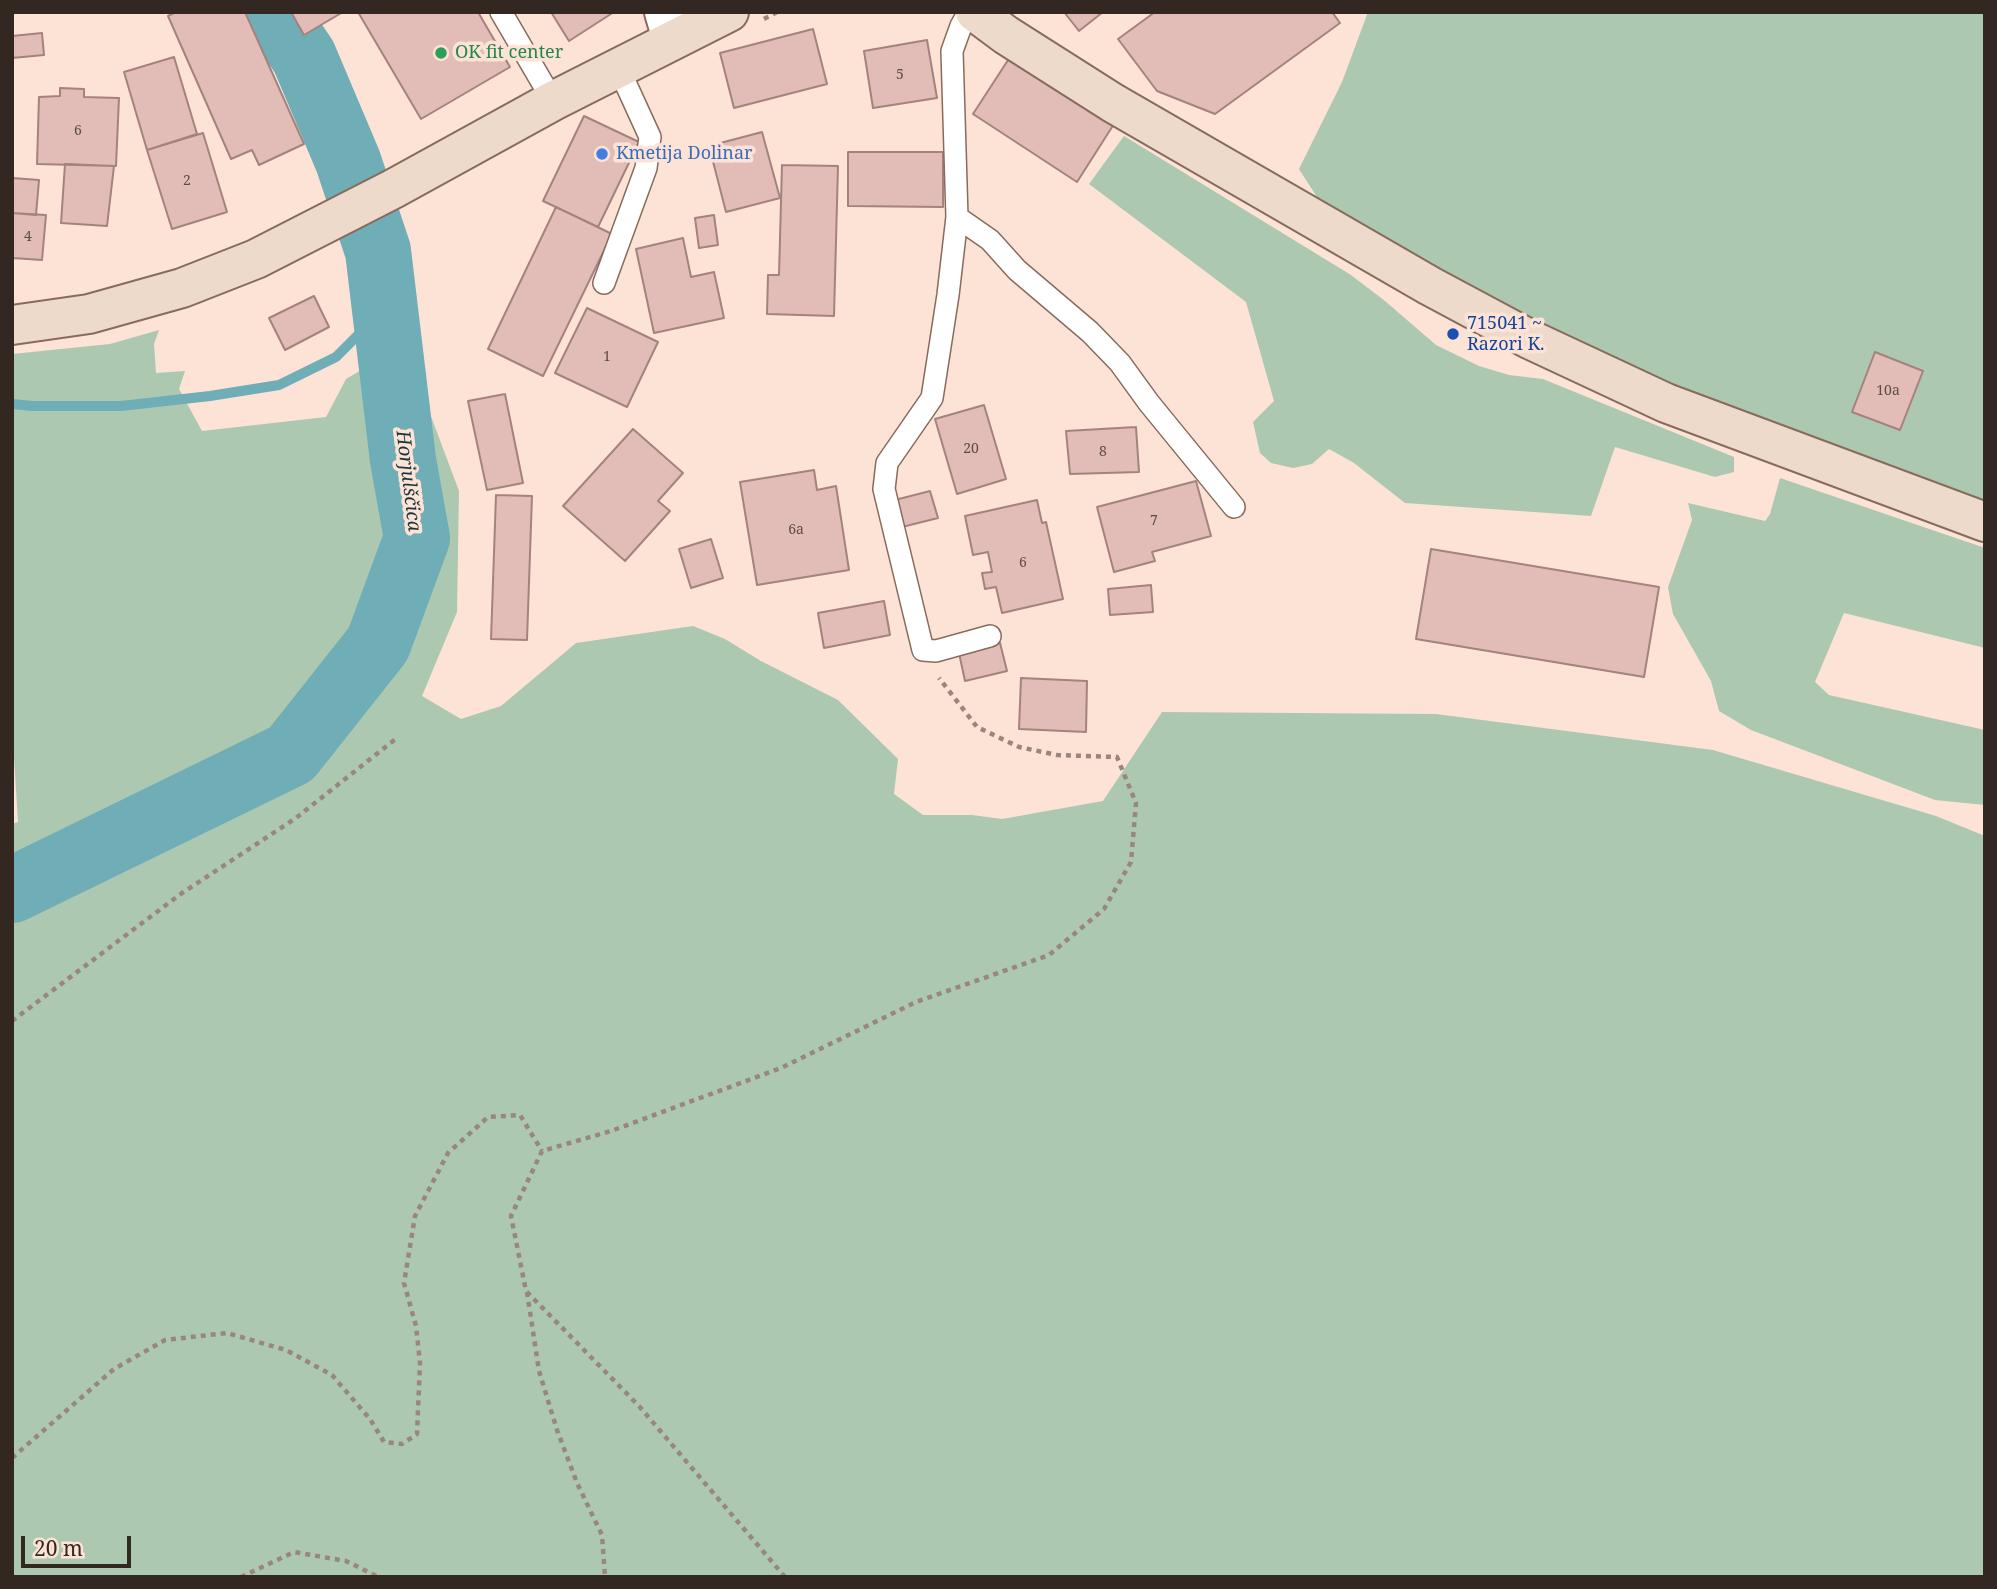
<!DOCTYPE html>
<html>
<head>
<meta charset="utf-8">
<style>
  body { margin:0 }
  #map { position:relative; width:1997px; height:1589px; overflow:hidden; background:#fde3d6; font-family:"Noto Serif",serif }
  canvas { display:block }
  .frame { position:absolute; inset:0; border:14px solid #332721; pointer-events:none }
  .scale { position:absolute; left:21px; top:1536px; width:110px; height:32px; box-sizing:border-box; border:4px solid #332721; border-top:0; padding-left:9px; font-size:21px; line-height:24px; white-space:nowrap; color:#332721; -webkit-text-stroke:5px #fde3d6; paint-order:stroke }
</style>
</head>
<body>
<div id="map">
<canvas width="1997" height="1589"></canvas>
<div class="frame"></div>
<div class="scale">20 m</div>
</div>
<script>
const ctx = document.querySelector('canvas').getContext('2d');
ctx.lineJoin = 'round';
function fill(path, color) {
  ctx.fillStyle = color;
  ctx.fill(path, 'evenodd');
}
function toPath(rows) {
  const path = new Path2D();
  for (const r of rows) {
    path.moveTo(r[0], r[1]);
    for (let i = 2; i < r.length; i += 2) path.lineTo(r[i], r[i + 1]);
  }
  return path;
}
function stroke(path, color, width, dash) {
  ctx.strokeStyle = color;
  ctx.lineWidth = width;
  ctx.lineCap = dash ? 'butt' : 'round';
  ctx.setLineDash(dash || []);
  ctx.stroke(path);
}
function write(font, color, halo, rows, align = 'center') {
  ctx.font = font + ' "Noto Serif",serif';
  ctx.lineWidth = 7;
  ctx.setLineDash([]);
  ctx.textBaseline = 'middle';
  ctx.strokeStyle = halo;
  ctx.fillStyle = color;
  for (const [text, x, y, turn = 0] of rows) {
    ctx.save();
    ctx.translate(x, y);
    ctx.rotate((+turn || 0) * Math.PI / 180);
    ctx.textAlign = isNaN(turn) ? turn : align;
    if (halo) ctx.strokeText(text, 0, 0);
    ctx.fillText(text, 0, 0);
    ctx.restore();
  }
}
const green = toPath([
  [1368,12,1985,12,1985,502,1650,380,1464,284,1322,205,1299,169,1342,82],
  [1124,136,1351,275,1385,301,1436,345,1479,366,1509,375,1543,379,1734,457,1734,472,1715,477,1615,447,1591,516,1405,503,1354,463,1329,449,1312,464,1293,468,1271,463,1260,453,1253,422,1274,401,1246,302,1089,184],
  [159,330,154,344,156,373,185,371,179,389,202,431,326,417,346,379,368,366,399,371,423,395,459,491,457,612,422,696,461,719,501,706,576,643,693,626,725,639,761,661,838,700,898,759,894,794,923,815,972,815,1002,819,1103,801,1162,712,1436,714,1713,750,1936,816,1985,836,1985,1577,12,1577,12,824,18,822,12,725,12,354,110,344],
  [1780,478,1985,548,1985,648,1844,613,1815,682,1829,695,1985,730,1985,805,1935,800,1751,730,1719,711,1711,681,1673,614,1668,587,1692,520,1688,503,1765,521,1770,514]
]);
const stream = toPath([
  [12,404,33,406,121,406,210,396,279,385,336,357,384,309]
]);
const river = toPath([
  [12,890,291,754,378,644,417,538,403,460,378,251,348,161,304,57,274,12]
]);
const building = toPath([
  [245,12,304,144,259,165,252,150,231,159,168,16,176,12,245,12],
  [291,12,343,12,304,35,291,12],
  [358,12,478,12,510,67,421,119,358,12],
  [551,12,614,12,569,41,551,12],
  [1064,12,1103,12,1079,31,1064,12],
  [1155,12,1332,12,1340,23,1215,114,1157,91,1118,39,1155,12],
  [813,29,827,84,734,108,720,53,813,29],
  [42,33,44,55,12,58,12,36,42,33],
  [927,40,937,98,873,108,864,51,927,40],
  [174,57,197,134,147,150,124,72,174,57],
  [1010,57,1114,124,1077,182,973,114,1010,57],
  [60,88,84,89,84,97,119,98,116,166,37,164,39,97,60,96,60,88],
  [584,116,639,142,598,227,543,201,584,116],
  [762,132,780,198,726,212,709,146,762,132],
  [203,133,227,212,172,229,147,150,203,133],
  [848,152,943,152,943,207,848,206,848,152],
  [65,164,114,166,107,226,61,223,65,164],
  [782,165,838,166,834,316,767,314,768,275,779,275,782,165],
  [12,178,39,180,36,215,12,213,12,178],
  [556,207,612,234,543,376,488,349,556,207],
  [12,213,46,215,42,260,12,258,12,213],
  [714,215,718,245,699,248,695,218,714,215],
  [683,238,691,277,714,272,724,318,654,333,636,249,683,238],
  [314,296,329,327,285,350,269,318,314,296],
  [587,308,658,342,627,407,555,373,587,308],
  [1875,352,1923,371,1900,430,1852,412,1875,352],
  [505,394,523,483,487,490,468,401,505,394],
  [984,405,1006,479,957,494,935,419,984,405],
  [1136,427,1139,472,1070,474,1066,431,1136,427],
  [633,429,683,473,658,501,670,511,625,561,563,506,633,429],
  [814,470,817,490,836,486,849,570,757,585,740,482,814,470],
  [1196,481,1211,536,1152,552,1155,561,1114,572,1097,507,1196,481],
  [930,491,938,518,902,527,895,500,930,491],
  [496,495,532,496,527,640,491,639,496,495],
  [1037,500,1042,523,1046,522,1063,599,1002,613,996,587,985,589,982,573,992,572,988,552,973,555,965,516,1037,500],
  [711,539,723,578,691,588,679,549,711,539],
  [1431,549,1659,587,1644,677,1416,639,1431,549],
  [1151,585,1153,612,1110,615,1108,589,1151,585],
  [884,601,890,635,824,648,818,613,884,601],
  [1000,643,1007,671,965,681,959,653,1000,643],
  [1021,678,1087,681,1086,732,1019,729,1021,678]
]);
const path = toPath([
  [764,19,777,12],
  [12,1021,182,893,296,818,398,737],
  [527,1292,539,1371,557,1430,577,1483,602,1535,605,1577],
  [12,1458,114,1369,165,1340,227,1333,286,1350,332,1375,370,1419,384,1442,402,1444,417,1434,420,1363,416,1326,404,1283,415,1216,448,1153,488,1117,520,1115,542,1151],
  [241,1577,294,1552,346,1561,378,1577],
  [785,1577,639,1406,526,1291,511,1216,542,1151,611,1131,781,1068,916,1002,1049,955,1104,909,1131,862,1136,803,1117,757,1057,755,1019,747,977,727,939,678]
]);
const lane = toPath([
  [501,12,553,101],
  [969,12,961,26,952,51,957,217,948,295,932,398,887,463,884,489,923,650,936,651,990,636],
  [957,217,990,240,1017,270,1090,332,1120,363,1149,403,1234,507],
  [604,283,646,168,650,137,618,67]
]);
const street = toPath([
  [664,12,672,39]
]);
const secondary = toPath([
  [975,12,1006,35,1113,103,1430,286,1529,339,1666,403,1985,522],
  [12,325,89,314,182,288,256,259,393,189,553,101,729,12]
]);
const markers = [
  [441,53,7,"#2e9e5b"],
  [602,154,7,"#3f7fe0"],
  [1453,334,7,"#1a4fb4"]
];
const numberNames = [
  ["5",900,75],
  ["6",78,131],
  ["2",187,181],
  ["4",28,237],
  ["1",607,357],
  ["10a",1888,391],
  ["20",971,449],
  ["8",1103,452],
  ["7",1154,521],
  ["6a",796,530],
  ["6",1023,563]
];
const leisureNames = [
  ["OK fit center",455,53]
];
const shopNames = [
  ["Kmetija Dolinar",616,154]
];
const transitNames = [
  ["715041 ~",1467,324],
  ["Razori K.",1467,345]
];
const waterNames = [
  ["Horjulščica",408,481,83]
];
fill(green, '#adc8b0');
stroke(stream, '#6fadb7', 10);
stroke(river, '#6fadb7', 66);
fill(building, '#e2bdb8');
stroke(building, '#a4827d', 2);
stroke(lane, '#876b5c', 24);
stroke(street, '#876b5c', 42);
stroke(secondary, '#876b5c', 42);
stroke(path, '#99867c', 4.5, [5, 5]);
stroke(lane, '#fff', 21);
stroke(street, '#fff', 38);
stroke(secondary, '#eddaca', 38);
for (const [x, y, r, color] of markers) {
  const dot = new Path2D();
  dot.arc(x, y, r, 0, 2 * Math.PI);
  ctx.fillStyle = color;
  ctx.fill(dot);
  stroke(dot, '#fde3d6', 2.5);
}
write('14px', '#5f4c47', null, numberNames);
write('18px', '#27864d', '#fde3d6', leisureNames, 'left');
write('18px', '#366cbe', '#fde3d6', shopNames, 'left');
write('18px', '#164399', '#fde3d6', transitNames, 'left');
write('italic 19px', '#17373c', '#fde3d6', waterNames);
</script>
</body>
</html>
